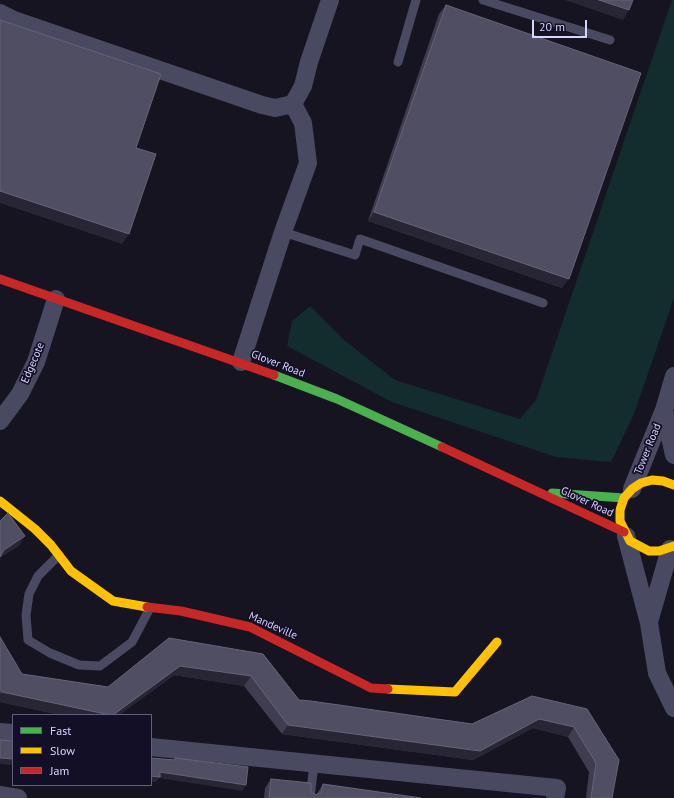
<!DOCTYPE html>
<html>
<head>
<meta charset="utf-8">
<style>
  body { margin:0 }
  #map { position:relative; width:674px; height:798px; overflow:hidden; background:#161421; font-family:"PT Sans",sans-serif }
  canvas { display:block }
  .legend { position:absolute; left:12px; top:714px; width:140px; height:72px; box-sizing:border-box; background:#130f26; border:1px solid #625e7d; margin:0; padding:5px 7px; list-style:none; font-size:12px; color:#d9d4ff }
  .legend li { display:flex; align-items:center; gap:8px; height:20px }
  .legend b { width:20px; border:1px solid #625e7d }
  .scale { position:absolute; left:532px; top:20px; width:55px; height:18px; box-sizing:border-box; border:2px solid #d9d4ff; border-top:0; padding-left:5px; font-size:12px; line-height:14px; white-space:nowrap; color:#d9d4ff; -webkit-text-stroke:3px #130f26; paint-order:stroke }
</style>
</head>
<body>
<div id="map">
<canvas width="674" height="798"></canvas>
<ul class="legend">
<li><b style="height:5px;background:#4caf50"></b>Fast</li>
<li><b style="height:5px;background:#ffc107"></b>Slow</li>
<li><b style="height:5px;background:#c62828"></b>Jam</li>
</ul>
<div class="scale">20 m</div>
</div>
<script>
const ctx = document.querySelector('canvas').getContext('2d');
ctx.lineJoin = 'round';
function fill(path, color) {
  ctx.fillStyle = color;
  ctx.fill(path, 'evenodd');
}
function toPath(rows) {
  const path = new Path2D();
  for (const r of rows) {
    path.moveTo(r[0], r[1]);
    for (let i = 2; i < r.length; i += 2) path.lineTo(r[i], r[i + 1]);
  }
  return path;
}
function stroke(path, color, width, dash) {
  ctx.strokeStyle = color;
  ctx.lineWidth = width;
  ctx.lineCap = dash ? 'butt' : 'round';
  ctx.setLineDash(dash || []);
  ctx.stroke(path);
}
function write(font, color, halo, rows, align = 'center') {
  ctx.font = font + ' "PT Sans",sans-serif';
  ctx.lineWidth = 3.5;
  ctx.setLineDash([]);
  ctx.textBaseline = 'middle';
  ctx.strokeStyle = halo;
  ctx.fillStyle = color;
  for (const [text, x, y, turn = 0] of rows) {
    ctx.save();
    ctx.translate(x, y);
    ctx.rotate((+turn || 0) * Math.PI / 180);
    ctx.textAlign = isNaN(turn) ? turn : align;
    if (halo) ctx.strokeText(text, 0, 0);
    ctx.fillText(text, 0, 0);
    ctx.restore();
  }
}
const green = toPath([
  [672,0,674,0,674,298,634,414,611,462,556,457,392,402,287,346,292,321,310,306,344,340,395,380,520,419,536,400]
]);
const lane = toPath([
  [483,0,610,40],
  [398,62,416,0],
  [283,232,355,255,360,239,543,303],
  [59,555,38,576,29,594,26,615,28,640,50,653,79,665,100,666,132,642,150,608],
  [310,798,314,764]
]);
const street = toPath([
  [0,13,14,20,262,105,275,108,293,104],
  [293,104,303,86,309,62,330,0],
  [241,362,283,232,308,163,303,123,293,104],
  [664,410,674,455],
  [0,421,20,394,36,362,56,299],
  [632,489,664,410,674,376],
  [626,536,649,623,657,673,674,708],
  [649,622,670,549],
  [0,732,13,733],
  [151,747,557,788,555,798],
  [0,795,18,798]
]);
const fast = toPath([
  [274,375,337,399,442,447],
  [552,493,624,498]
]);
const slow = toPath([
  [674,485,663,481,652,480,641,483,632,489,624,498,620,510,620,521,630,541,649,551,659,551,674,546],
  [0,501,35,529,51,545,71,571,113,601,147,607],
  [388,689,455,692,497,642]
]);
const jam = toPath([
  [0,279,274,375],
  [442,447,624,532],
  [147,607,181,611,250,627,371,688,388,689]
]);
const wall = toPath([
  [446,5,562,288,368,221,439,14],
  [0,637,22,674,108,687,263,654,299,700,472,724,587,709,612,798,586,798,589,772,568,737,533,728,473,760,282,734,244,686,174,675,119,715,60,715,0,702],
  [271,779,311,792,316,795,323,784,421,798,264,798,265,788]
]);
const shadedWall = toPath([
  [565,0,599,0,629,10,623,20],
  [0,191,129,234,122,244,0,203],
  [374,212,569,279,562,288,368,221],
  [25,536,19,546,0,558,0,556,4,550],
  [180,666,251,676,244,686,174,675,119,715,113,715],
  [2,692,110,715,60,715,0,702,0,694],
  [539,719,574,727,568,737,533,728,473,760,282,734,288,725,480,751],
  [0,758,13,759,13,765,0,764],
  [160,772,246,785,242,791,159,778,156,782,151,782,151,776]
]);
const building = toPath([
  [599,0,633,0,629,10,599,0],
  [446,5,641,73,569,279,374,212,446,5],
  [0,20,161,74,136,148,156,154,129,234,0,191,0,20],
  [8,513,25,536,4,550,0,557,0,521,8,513],
  [0,637,22,674,108,687,169,638,263,654,299,700,311,701,472,724,532,696,587,709,619,760,612,798,591,798,596,763,574,727,539,719,480,751,288,725,251,676,180,666,113,715,110,715,2,692,0,689,0,637],
  [0,740,13,741,13,759,0,758,0,740],
  [151,758,175,760,175,758,248,767,246,785,160,772,160,777,151,776,151,758],
  [271,779,311,783,311,792,316,795,321,792,323,784,421,798,269,798,271,779]
]);
const streetNames = [
  ["Edgecote",33,363,-67],
  ["Glover Road",278,364,21],
  ["Tower Road",648,449,-68],
  ["Glover Road",587,502,25],
  ["Mandeville",273,626,24]
];
fill(green, '#132c2d');
stroke(lane, '#4a4962', 9);
stroke(street, '#4a4962', 18);
stroke(fast, '#4caf50', 9);
stroke(slow, '#ffc107', 9);
stroke(jam, '#c62828', 9);
fill(wall, '#403d50');
fill(shadedWall, '#282635');
fill(building, '#504e63');
stroke(building, '#66637b', 1);
write('11px', '#d9d4ff', '#130f26', streetNames);
</script>
</body>
</html>
